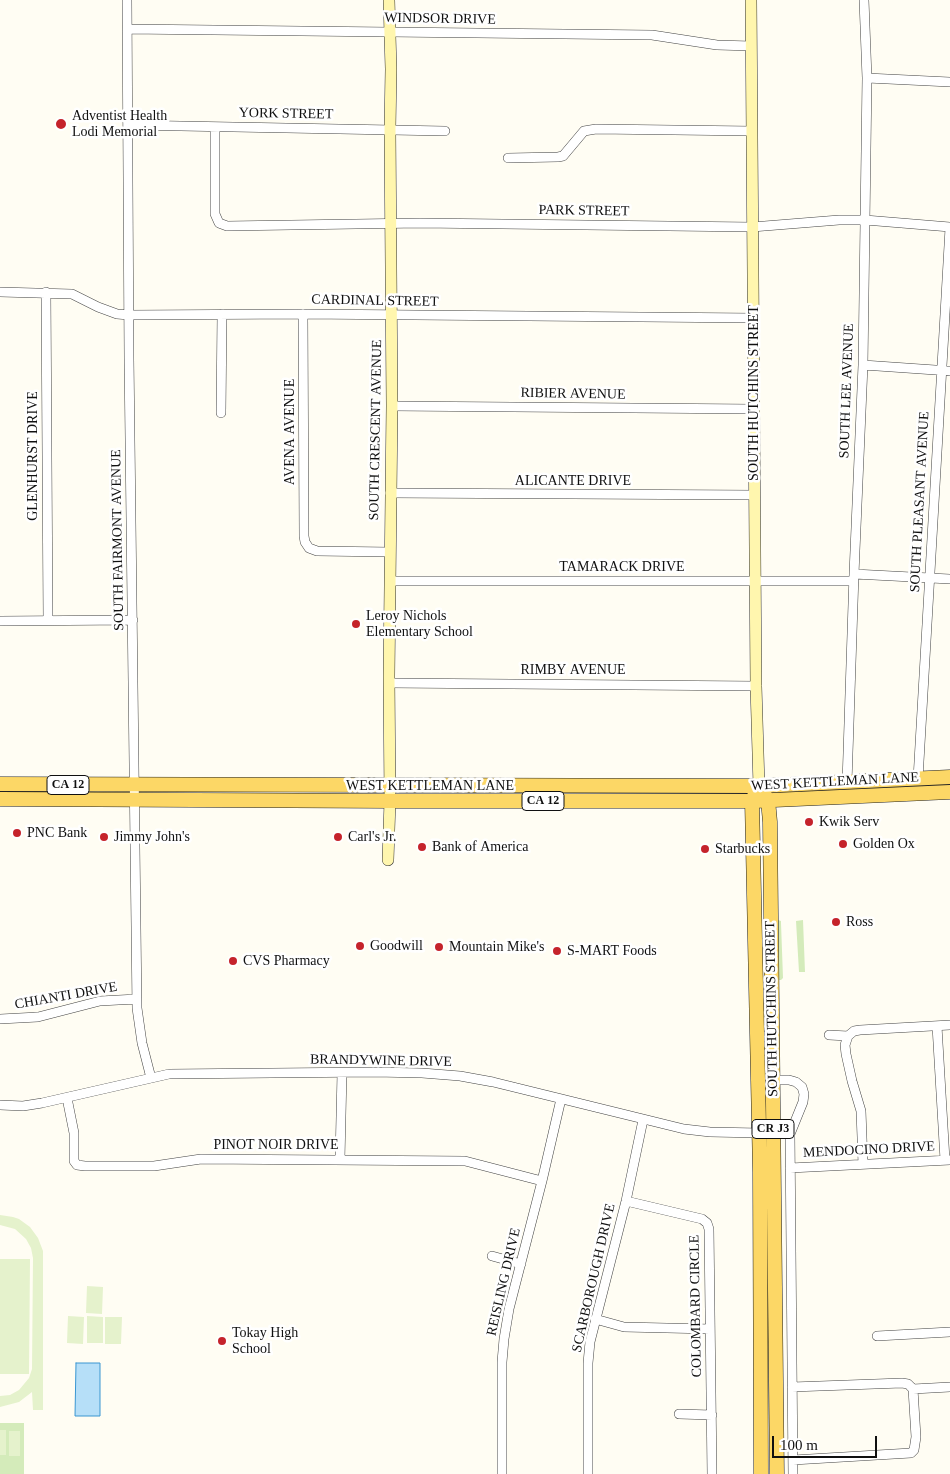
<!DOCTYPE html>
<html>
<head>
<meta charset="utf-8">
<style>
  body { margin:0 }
  #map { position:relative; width:950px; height:1474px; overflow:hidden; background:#fffdf3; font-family:"Times New Roman",serif }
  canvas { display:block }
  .scale { position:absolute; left:772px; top:1436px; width:105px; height:22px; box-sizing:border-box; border:2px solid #101010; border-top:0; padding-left:6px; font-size:15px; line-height:18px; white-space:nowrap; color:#101010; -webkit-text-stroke:4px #fff; paint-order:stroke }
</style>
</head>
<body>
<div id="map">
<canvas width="950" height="1474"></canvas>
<div class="scale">100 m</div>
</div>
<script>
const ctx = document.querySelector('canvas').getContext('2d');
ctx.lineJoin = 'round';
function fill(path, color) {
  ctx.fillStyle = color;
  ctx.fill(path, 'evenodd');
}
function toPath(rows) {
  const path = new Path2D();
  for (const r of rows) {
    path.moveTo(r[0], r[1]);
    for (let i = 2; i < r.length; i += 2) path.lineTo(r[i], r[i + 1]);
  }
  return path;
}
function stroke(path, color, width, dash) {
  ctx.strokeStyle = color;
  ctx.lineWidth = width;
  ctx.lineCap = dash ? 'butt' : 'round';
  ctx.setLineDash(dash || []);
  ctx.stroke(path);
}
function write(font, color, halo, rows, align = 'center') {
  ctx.font = font + ' "Times New Roman",serif';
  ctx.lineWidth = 5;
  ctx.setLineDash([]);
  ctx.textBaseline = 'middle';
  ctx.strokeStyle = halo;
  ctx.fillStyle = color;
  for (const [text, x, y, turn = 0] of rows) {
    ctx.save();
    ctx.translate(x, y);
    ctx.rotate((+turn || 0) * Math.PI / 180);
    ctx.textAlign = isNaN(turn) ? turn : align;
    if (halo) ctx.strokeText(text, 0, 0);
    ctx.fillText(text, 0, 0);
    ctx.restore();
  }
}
const green = toPath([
  [778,920,781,921,781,923,783,978,781,980,779,980],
  [803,920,805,972,799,972,796,921],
  [0,1423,24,1423,24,1474,0,1474]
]);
const pitch = toPath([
  [0,1215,13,1217,19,1219,30,1227,38,1238,43,1251,43,1410,33,1410,32,1392,19,1402,0,1407,0,1396,10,1395,19,1390,29,1378,32,1369,33,1258,31,1248,26,1239,15,1229,0,1225],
  [0,1259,30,1259,29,1374,0,1374],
  [87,1286,103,1287,102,1314,86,1313],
  [68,1316,84,1317,83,1344,67,1343],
  [87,1316,103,1317,103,1343,87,1343],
  [105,1317,122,1317,121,1344,105,1344],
  [0,1430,6,1430,6,1455,0,1455],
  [9,1431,20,1431,20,1456,9,1456]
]);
const water = toPath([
  [76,1363,100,1363,100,1416,75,1416,76,1363]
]);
const street = toPath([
  [127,0,129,358,137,1008,142,1043,151,1078],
  [127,29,652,35,717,45,751,46],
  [867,78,950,82],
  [128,125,445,131],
  [215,127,215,214,219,223,227,226,420,223,752,227,839,220,865,220,950,227],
  [508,158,558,157,563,156,584,131,596,129,752,131],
  [0,292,72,294,98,307,117,314,129,315,303,314,754,318],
  [46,292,48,620],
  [303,314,304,536,305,542,309,548,317,551,390,552],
  [863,365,950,371],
  [392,406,754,409],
  [221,413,222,314],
  [390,493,755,495],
  [854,574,950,579],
  [390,581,854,581],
  [0,621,133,620],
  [389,683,756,686],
  [918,779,950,228],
  [847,783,854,574,863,365,867,78,864,0],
  [0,1019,38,1017,100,1001,137,999],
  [937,1026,945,1160],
  [829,1035,848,1036,854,1031,860,1030,950,1025],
  [848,1036,845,1045,846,1054,852,1081,861,1111,863,1164],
  [773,1080,789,1080,796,1082,802,1087,804,1094,803,1102,790,1134,793,1474],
  [67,1098,74,1133,74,1161,77,1165,85,1166,154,1166,201,1159,465,1161,542,1181],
  [0,1105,23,1106,42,1103,169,1074,375,1072,422,1073,460,1076,493,1082,684,1129,710,1132,759,1133],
  [340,1159,342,1073],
  [790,1168,950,1160],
  [626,1201,702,1219,707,1223,709,1229,712,1474],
  [492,1256,521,1264],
  [595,1319,624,1327,710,1329],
  [877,1336,950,1332],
  [792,1387,902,1383,908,1384,913,1389],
  [913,1389,950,1387],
  [679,1414,712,1415],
  [793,1460,911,1453,914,1450,916,1437,913,1389],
  [502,1474,502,1362,504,1339,509,1309,542,1181,561,1099],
  [588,1474,588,1363,590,1342,626,1201,643,1120]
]);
const secondary = toPath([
  [751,0,756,686,759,786],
  [388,860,390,801,389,676,392,406,390,129,391,69,389,0]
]);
const primary = toPath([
  [0,784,759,786,950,777],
  [763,793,768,800,770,822,777,1474],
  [755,794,752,801,760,1172,761,1474],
  [0,799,390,801,752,801,950,792]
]);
const markers = [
  [61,124,6,"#c5232b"],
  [356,624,5,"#c5232b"],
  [809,822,5,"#c5232b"],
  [17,833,5,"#c5232b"],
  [104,837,5,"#c5232b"],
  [338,837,5,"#c5232b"],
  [843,844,5,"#c5232b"],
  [422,847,5,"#c5232b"],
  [705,849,5,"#c5232b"],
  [836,922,5,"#c5232b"],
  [360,946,5,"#c5232b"],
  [439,947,5,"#c5232b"],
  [557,951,5,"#c5232b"],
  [233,961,5,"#c5232b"],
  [222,1341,5,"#c5232b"]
];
const shields = [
  [68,785,42],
  [543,801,42],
  [773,1129,42]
];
const shieldNames = [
  ["CA 12",68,785],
  ["CA 12",543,801],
  ["CR J3",773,1129]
];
const streetNames = [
  ["WINDSOR DRIVE",440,19,1],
  ["YORK STREET",286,114,1],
  ["PARK STREET",584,211,1],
  ["CARDINAL STREET",375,301,1],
  ["SOUTH LEE AVENUE",847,391,-88],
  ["SOUTH HUTCHINS STREET",754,393,-90],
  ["RIBIER AVENUE",573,394,1],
  ["SOUTH CRESCENT AVENUE",376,430,-89],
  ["AVENA AVENUE",290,432,-90],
  ["GLENHURST DRIVE",33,456,-90],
  ["ALICANTE DRIVE",573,481],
  ["SOUTH PLEASANT AVENUE",920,502,-87],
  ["SOUTH FAIRMONT AVENUE",118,540,-91],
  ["TAMARACK DRIVE",622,567],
  ["RIMBY AVENUE",573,670],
  ["WEST KETTLEMAN LANE",835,782,-3],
  ["WEST KETTLEMAN LANE",430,786],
  ["CHIANTI DRIVE",66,996,-10],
  ["SOUTH HUTCHINS STREET",772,1009,-91],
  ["BRANDYWINE DRIVE",381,1061,1],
  ["PINOT NOIR DRIVE",276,1145],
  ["MENDOCINO DRIVE",869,1150,-3],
  ["SCARBOROUGH DRIVE",594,1278,-77],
  ["REISLING DRIVE",504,1282,-77],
  ["COLOMBARD CIRCLE",696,1306,-91]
];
const poiNames = [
  ["Adventist Health",72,116],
  ["Lodi Memorial",72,132],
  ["Leroy Nichols",366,616],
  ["Elementary School",366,632],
  ["Kwik Serv",819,822],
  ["PNC Bank",27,833],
  ["Jimmy John's",114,837],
  ["Carl's Jr.",348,837],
  ["Golden Ox",853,844],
  ["Bank of America",432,847],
  ["Starbucks",715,849],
  ["Ross",846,922],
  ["Goodwill",370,946],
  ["Mountain Mike's",449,947],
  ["S-MART Foods",567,951],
  ["CVS Pharmacy",243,961],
  ["Tokay High",232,1333],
  ["School",232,1349]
];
fill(green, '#d4ebba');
fill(pitch, '#e5f2cc');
fill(water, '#b6dff8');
stroke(water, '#3a96d1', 1);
stroke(street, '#434343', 10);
stroke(secondary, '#323232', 12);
stroke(primary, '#212121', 15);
stroke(street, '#fff', 9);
stroke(secondary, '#fff6ae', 11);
stroke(primary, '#fcd766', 14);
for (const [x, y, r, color] of markers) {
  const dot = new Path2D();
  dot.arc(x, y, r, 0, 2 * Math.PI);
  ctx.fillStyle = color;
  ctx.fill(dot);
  stroke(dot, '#fff', 2);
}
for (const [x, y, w] of shields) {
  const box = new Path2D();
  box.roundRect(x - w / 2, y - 9.5, w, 19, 4);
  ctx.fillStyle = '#fff';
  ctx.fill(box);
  stroke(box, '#101010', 1);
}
write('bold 12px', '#101010', null, shieldNames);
write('14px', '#101010', '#fff', streetNames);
write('14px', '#101010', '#fff', poiNames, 'left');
</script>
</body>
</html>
